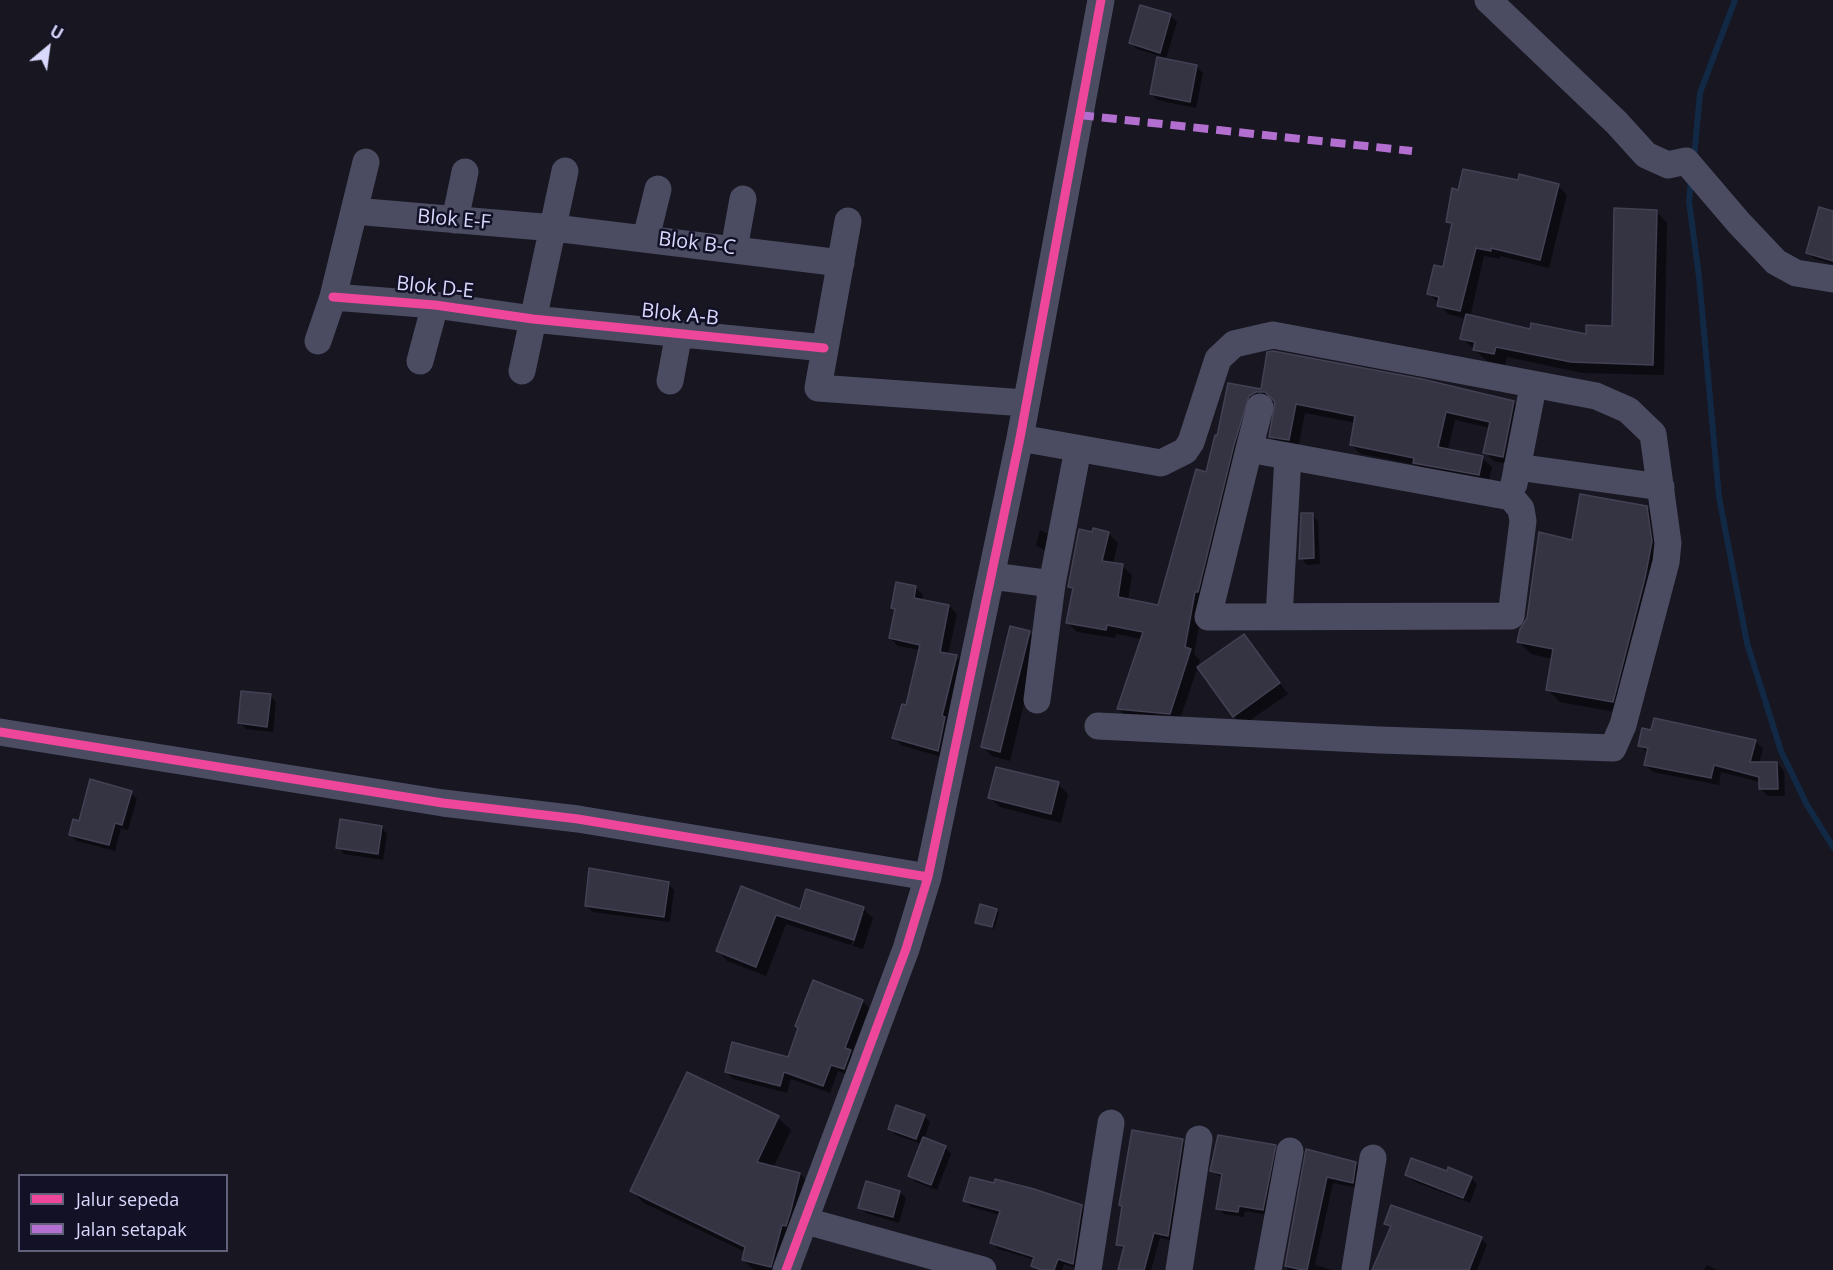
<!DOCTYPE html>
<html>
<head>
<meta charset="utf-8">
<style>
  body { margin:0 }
  #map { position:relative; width:1833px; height:1270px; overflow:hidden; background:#171621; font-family:"Open Sans",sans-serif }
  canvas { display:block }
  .legend { position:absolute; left:18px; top:1174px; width:210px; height:78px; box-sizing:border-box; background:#131126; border:2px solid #62617c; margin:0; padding:8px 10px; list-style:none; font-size:18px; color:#d9d8fd }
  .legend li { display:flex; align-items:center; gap:12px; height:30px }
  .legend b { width:30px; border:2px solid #62617c }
  .north { position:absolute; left:18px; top:18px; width:60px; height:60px; -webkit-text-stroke:4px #131126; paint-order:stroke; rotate:29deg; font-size:16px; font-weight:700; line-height:24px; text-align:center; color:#d9d8fd }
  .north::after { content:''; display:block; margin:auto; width:21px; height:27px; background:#d9d8fd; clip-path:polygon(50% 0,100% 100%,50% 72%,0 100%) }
</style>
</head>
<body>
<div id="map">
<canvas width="1833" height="1270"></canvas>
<ul class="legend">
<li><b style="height:8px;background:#ed469a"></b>Jalur sepeda</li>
<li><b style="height:8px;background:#b36fd0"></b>Jalan setapak</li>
</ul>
<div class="north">U</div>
</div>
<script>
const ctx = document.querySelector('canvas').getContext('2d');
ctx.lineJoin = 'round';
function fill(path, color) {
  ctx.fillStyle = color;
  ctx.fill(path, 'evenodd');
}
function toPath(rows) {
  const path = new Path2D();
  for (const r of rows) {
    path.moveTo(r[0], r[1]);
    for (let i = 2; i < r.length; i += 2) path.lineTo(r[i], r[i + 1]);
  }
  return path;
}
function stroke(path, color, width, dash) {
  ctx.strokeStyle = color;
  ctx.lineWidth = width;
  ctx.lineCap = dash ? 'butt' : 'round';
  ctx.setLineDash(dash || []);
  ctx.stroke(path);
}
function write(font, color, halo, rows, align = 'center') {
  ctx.font = font + ' "Open Sans",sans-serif';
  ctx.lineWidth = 5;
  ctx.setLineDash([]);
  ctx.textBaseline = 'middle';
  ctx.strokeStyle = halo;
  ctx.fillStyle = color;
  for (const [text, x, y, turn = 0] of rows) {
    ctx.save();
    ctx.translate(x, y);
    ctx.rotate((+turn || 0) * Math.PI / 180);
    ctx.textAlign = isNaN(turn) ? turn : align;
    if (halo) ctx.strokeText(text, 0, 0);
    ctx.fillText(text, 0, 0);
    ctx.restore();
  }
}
const shadow = toPath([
  [1170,15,1177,22,1166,58,1137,49,1130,43],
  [1197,67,1203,73,1196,108,1157,100,1151,93],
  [1519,182,1558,186,1567,195,1549,268,1500,256,1500,259,1484,256,1470,317,1531,331,1587,336,1613,327,1656,211,1667,223,1664,375,1583,373,1507,357,1505,365,1487,361,1462,338,1466,319,1448,314,1429,293,1444,269,1453,226,1447,221,1460,192],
  [1833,213,1833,264,1813,258,1807,252],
  [1229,385,1262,391,1514,402,1523,411,1512,465,1494,461,1485,452,1490,428,1455,420,1448,450,1482,458,1492,467,1488,484,1423,472,1417,465,1361,454,1351,445,1356,423,1305,413,1298,449,1279,445,1270,436,1275,401,1265,401,1204,600,1194,654,1200,660,1179,722,1128,718,1119,709,1142,639,1116,634,1115,638,1077,632,1068,623,1074,591,1069,586,1108,533,1118,543,1113,564,1122,566,1132,575,1128,600,1159,606,1219,438],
  [1646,507,1659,520,1664,555,1625,714,1560,702,1547,689,1553,659,1531,654,1519,642,1573,541],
  [1312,515,1318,521,1320,564,1307,565,1301,558],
  [1040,530,1048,534,1045,550,1036,546],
  [915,587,923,595,922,601,949,606,957,614,948,655,956,657,964,664,945,758,901,745,894,737,907,707,920,650,898,646,890,638,896,611,892,607],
  [1029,633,1039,642,1010,761,992,756,982,746],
  [1244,636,1288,694,1243,725,1234,716],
  [270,695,276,702,273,732,246,729,240,723],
  [1755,741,1763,749,1759,763,1777,763,1784,771,1785,796,1768,796,1760,788,1760,782,1721,772,1719,785,1653,772,1646,765,1648,754,1640,745],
  [1058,784,1068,794,1061,823,1000,807,990,798],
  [131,793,137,799,128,830,121,828,115,851,77,841,70,834,80,822],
  [381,827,387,834,383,860,344,854,338,847],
  [668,884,674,890,670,922,593,912,586,906],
  [742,888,801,911,863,909,873,918,863,949,853,946,864,912,861,912,851,945,786,924,766,976,727,961,718,951],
  [996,910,999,913,994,929,977,923],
  [862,1001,869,1008,852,1053,858,1059,851,1076,838,1071,830,1093,791,1079,787,1093,733,1079,726,1071,789,1059],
  [688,1074,778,1118,791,1130,773,1168,800,1174,812,1187,785,1270,754,1270,743,1260,745,1252,644,1203,632,1191],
  [924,1116,930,1122,924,1139,945,1147,951,1154,937,1190,916,1182,910,1176,922,1144,896,1135,890,1128],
  [1182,1141,1188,1147,1174,1241,1160,1238,1151,1270,1120,1270,1124,1251,1118,1244,1123,1207,1121,1205],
  [1275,1147,1281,1153,1269,1215,1245,1211,1244,1217,1224,1214,1218,1208,1222,1178,1212,1171],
  [1307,1150,1356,1163,1362,1169,1359,1188,1333,1183,1315,1265,1332,1270,1288,1270,1286,1266],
  [1448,1173,1471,1178,1477,1184,1470,1203,1413,1181,1407,1175],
  [899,1192,906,1198,899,1223,866,1213,860,1207],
  [965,1201,1081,1207,1088,1213,1079,1269,1064,1264,1062,1270,1037,1270,1033,1266,1035,1260,998,1249,992,1243,1000,1215,971,1207],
  [1386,1223,1481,1238,1487,1245,1477,1270,1403,1270,1392,1229],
  [1707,1265,1717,1270,1704,1270]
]);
const stream = toPath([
  [1694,158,1700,93,1735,0],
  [1691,180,1689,201,1699,277,1719,497,1747,643,1781,751,1807,805,1833,847]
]);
const building = toPath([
  [1140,5,1171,14,1160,53,1129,43,1140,5],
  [1157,57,1197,65,1190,102,1150,94,1157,57],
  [1463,169,1518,180,1519,174,1559,184,1540,260,1491,248,1491,251,1476,248,1460,311,1437,306,1439,297,1427,294,1434,265,1443,267,1452,223,1446,222,1452,188,1458,190,1463,169],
  [1819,207,1833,211,1833,261,1806,253,1819,207],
  [1614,208,1657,210,1653,365,1571,362,1496,347,1494,354,1473,350,1475,342,1460,339,1466,314,1530,329,1531,323,1586,334,1586,325,1612,326,1614,208],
  [1273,351,1422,379,1514,401,1503,457,1483,453,1490,422,1446,412,1438,447,1483,456,1479,475,1413,463,1414,458,1350,445,1355,416,1296,404,1289,440,1269,437,1275,402,1265,392,1256,392,1249,396,1234,445,1198,592,1195,592,1185,647,1191,649,1170,714,1117,709,1143,632,1107,625,1106,630,1066,623,1073,588,1068,587,1079,529,1092,532,1093,528,1109,532,1102,561,1123,564,1118,597,1158,605,1196,469,1206,472,1215,435,1217,436,1228,383,1261,389,1267,352,1273,351],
  [1580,494,1647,506,1652,541,1645,578,1613,702,1546,690,1553,649,1517,642,1520,629,1527,618,1539,532,1572,540,1580,494],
  [1301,513,1313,513,1314,558,1299,559,1301,513],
  [896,582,916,586,914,598,949,605,940,652,957,655,942,716,945,717,938,751,892,738,902,704,906,705,920,645,889,638,895,609,891,608,896,582],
  [1010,626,1030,631,1000,752,981,747,1010,626],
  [1244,634,1280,683,1233,717,1197,667,1244,634],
  [241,691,271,694,267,727,238,723,241,691],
  [1654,718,1756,740,1750,762,1777,762,1778,789,1759,789,1759,777,1714,765,1711,778,1644,765,1648,748,1638,746,1642,728,1651,730,1654,718],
  [996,767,1059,782,1051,814,988,798,996,767],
  [90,779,132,791,122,825,115,823,109,845,69,835,73,819,79,821,90,779],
  [340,819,382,826,378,854,336,848,340,819],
  [589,868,669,882,664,917,585,906,589,868],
  [741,886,800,909,806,889,864,907,854,940,776,915,756,967,716,951,741,886],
  [980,904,997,909,992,927,975,923,980,904],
  [813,980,863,1000,845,1048,851,1050,844,1069,831,1065,823,1086,784,1072,780,1086,725,1072,732,1042,788,1057,798,1028,795,1026,813,980],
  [687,1072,779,1116,757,1162,800,1173,791,1210,786,1226,782,1225,771,1267,742,1260,745,1247,630,1191,687,1072],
  [896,1105,925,1115,916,1139,888,1129,896,1105],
  [1132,1130,1183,1139,1168,1236,1154,1233,1144,1270,1118,1270,1124,1246,1116,1245,1122,1206,1119,1205,1132,1130],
  [1218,1135,1276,1145,1263,1210,1239,1206,1238,1212,1216,1209,1222,1174,1210,1171,1218,1135],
  [923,1137,946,1146,931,1185,908,1176,923,1137],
  [1306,1149,1356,1162,1353,1183,1327,1177,1307,1270,1303,1270,1285,1266,1306,1149],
  [1411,1158,1447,1171,1448,1167,1472,1177,1463,1198,1405,1175,1411,1158],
  [970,1177,994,1183,995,1179,1034,1189,1082,1205,1073,1264,1058,1259,1054,1270,1041,1270,1031,1266,1034,1257,990,1243,1000,1211,963,1201,970,1177],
  [866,1181,900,1191,893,1217,858,1208,866,1181],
  [1391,1205,1482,1237,1469,1270,1372,1270,1391,1226,1384,1224,1391,1205]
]);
const minor = toPath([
  [1488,0,1617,123,1646,155,1668,165,1686,161,1739,223,1776,262,1796,273,1833,279],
  [354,211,554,228,841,263],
  [455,220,465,172],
  [848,221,818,388,1025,403],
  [646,238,658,189],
  [734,249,743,199],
  [333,297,435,305,533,319,824,348],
  [318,341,333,297,366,162],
  [420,361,435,305],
  [522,371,565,171],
  [670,381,679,333],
  [1020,438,1161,463,1185,451,1191,442,1218,359,1234,344,1273,335,1596,396,1628,410,1653,434,1668,543,1666,562,1623,725,1613,748,1380,740,1098,726],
  [1249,449,1511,497,1521,509,1523,521,1511,616,1208,617,1249,449,1260,407],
  [1517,467,1661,487],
  [1514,484,1533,387],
  [992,576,1052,584],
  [1279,617,1288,456],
  [1037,700,1052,584,1078,449],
  [0,732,443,803,578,819,928,877],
  [806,1221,983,1270],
  [786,1270,906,949,928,877,1020,438,1101,0],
  [1088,1270,1111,1123],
  [1179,1270,1199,1139],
  [1268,1270,1290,1151],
  [1355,1270,1373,1158]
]);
const quiet = toPath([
  [1079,115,1412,151]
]);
const cycleway = toPath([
  [333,297,435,305,533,319,824,348],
  [0,732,443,803,578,819,928,877],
  [786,1270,906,949,928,877,1020,438,1101,0]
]);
const streetNames = [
  ["Blok E-F",454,220,5],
  ["Blok B-C",697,244,7],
  ["Blok D-E",435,288,6],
  ["Blok A-B",680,315,6]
];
fill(shadow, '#0007');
stroke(stream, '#122946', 6);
fill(building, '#353443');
stroke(building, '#434154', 1.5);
stroke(minor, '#4b4c62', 27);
stroke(quiet, '#b36fd0', 8, [15, 8]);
stroke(cycleway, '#ed469a', 9);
write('20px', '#d9d8fd', '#131126', streetNames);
</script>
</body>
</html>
